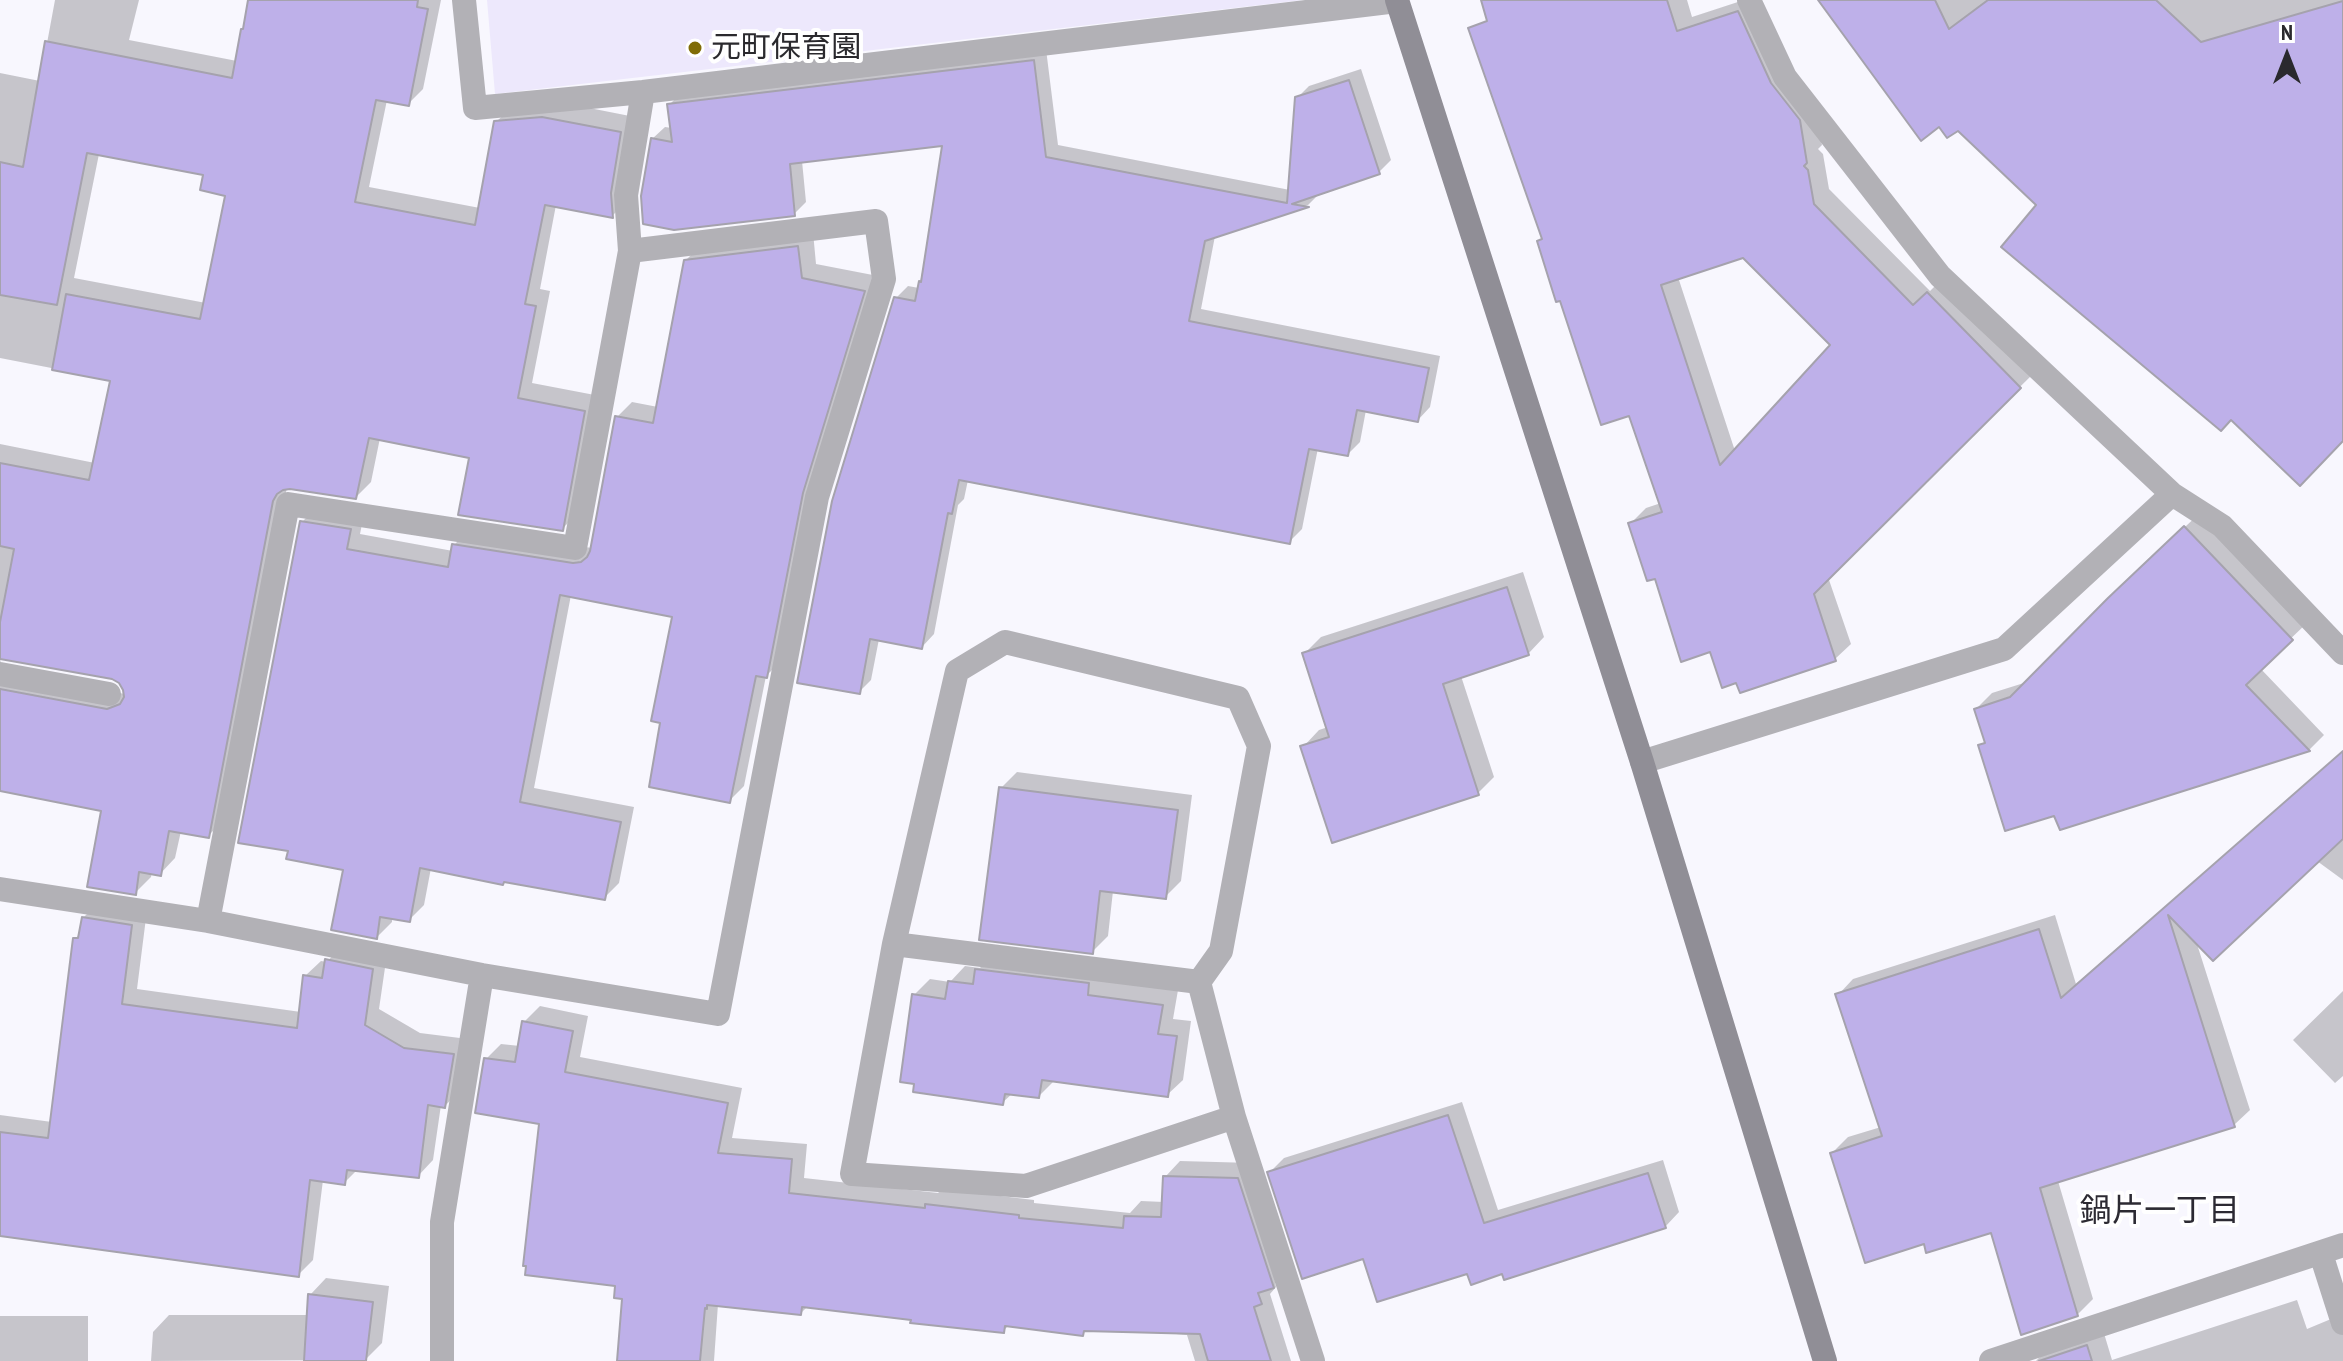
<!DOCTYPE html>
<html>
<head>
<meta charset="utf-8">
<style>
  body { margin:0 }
  #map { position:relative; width:2343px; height:1361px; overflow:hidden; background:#f8f7fe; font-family:"PT Sans Narrow",sans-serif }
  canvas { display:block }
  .north { position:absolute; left:2247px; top:16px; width:80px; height:80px; -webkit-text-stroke:6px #fff; paint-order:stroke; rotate:0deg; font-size:22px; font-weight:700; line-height:32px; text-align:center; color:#2a292d }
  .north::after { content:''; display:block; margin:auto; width:28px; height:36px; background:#2a292d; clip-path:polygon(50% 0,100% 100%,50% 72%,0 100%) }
</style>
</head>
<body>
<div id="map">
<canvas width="2343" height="1361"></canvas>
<div class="north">N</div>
</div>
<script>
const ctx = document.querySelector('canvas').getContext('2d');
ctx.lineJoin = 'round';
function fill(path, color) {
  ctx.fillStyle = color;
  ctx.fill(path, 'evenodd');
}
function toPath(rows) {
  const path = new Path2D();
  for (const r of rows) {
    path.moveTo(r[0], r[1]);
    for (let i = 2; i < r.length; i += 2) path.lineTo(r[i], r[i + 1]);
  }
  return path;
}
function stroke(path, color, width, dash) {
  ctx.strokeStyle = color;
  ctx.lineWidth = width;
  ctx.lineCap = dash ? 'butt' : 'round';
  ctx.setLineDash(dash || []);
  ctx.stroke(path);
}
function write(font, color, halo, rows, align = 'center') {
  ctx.font = font + ' "PT Sans Narrow","Noto Sans JP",sans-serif';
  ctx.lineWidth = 8;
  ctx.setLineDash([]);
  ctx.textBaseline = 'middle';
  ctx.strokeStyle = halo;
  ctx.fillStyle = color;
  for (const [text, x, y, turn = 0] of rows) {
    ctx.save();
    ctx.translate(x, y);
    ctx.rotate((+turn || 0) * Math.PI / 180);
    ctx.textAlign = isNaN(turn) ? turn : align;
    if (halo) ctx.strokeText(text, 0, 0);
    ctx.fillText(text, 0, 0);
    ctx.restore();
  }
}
const built = toPath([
  [487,0,1303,0,495,94]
]);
const shadow = toPath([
  [55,0,139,0,129,40,237,61,250,0,441,0,423,89,408,104,387,100,369,187,480,208,496,122,512,107,559,102,635,117,627,201,612,216,556,205,540,289,550,291,532,383,600,396,578,513,562,529,472,457,380,438,371,482,356,497,287,487,224,820,208,836,181,831,175,858,160,874,152,872,151,877,135,893,104,809,0,789,0,444,95,463,113,380,0,358,0,73,40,81],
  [99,154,206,174,227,195,206,303,74,278],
  [0,658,112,677,125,688,125,694,13,674,1,664],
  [1567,0,1687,0,1692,17,1744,0,1815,105,1822,145,1818,149,1823,154,1829,189,1930,291,1943,278,2035,372,1828,577,1851,644,1835,659,1738,681,1657,576,1631,523,1646,508,1661,503,1631,413,1562,299,1539,242,1544,237],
  [1743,256,1833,345,1735,451,1678,277],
  [1821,0,2343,0,2343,439,2039,205],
  [1046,49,1058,145,1290,190,1297,98,1309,86,1361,69,1391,160,1379,172,1321,192,1308,205,1215,236,1201,309,1440,356,1430,407,1418,420,1366,410,1360,442,1348,454,1318,448,1302,529,1290,541,968,480,964,499,958,505,934,634,922,647,879,639,871,680,859,692,896,298,908,286,919,288,930,232,944,144,802,161,806,202,794,214,652,139,665,127,672,128,669,105,681,93],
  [813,232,816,264,878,276,781,661,766,676,744,786,729,801,663,721,674,615,571,595,534,788,634,807,619,883,604,898,431,868,424,905,409,920,392,917,392,922,377,937,345,868,302,522,317,507,364,514,360,534,453,551,454,545,469,530,592,548,617,417,632,402,658,407,686,260,701,245],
  [2201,512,2307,623,2260,668,2324,735,2309,750,2056,814,1980,746,1986,740,1976,709,1992,693,2027,682,2126,582],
  [1523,572,1544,637,1528,654,1461,676,1494,777,1478,793,1303,747,1319,730,1328,727,1304,654,1321,637],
  [2341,753,2343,755,2343,880,2317,861,2196,941,2250,1110,2234,1125,2058,1181,2093,1299,2077,1315,1992,1230,1925,1242,1832,1153,1848,1137,1881,1127,1838,995,1853,979,2055,915,2076,984],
  [1017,772,1192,795,1181,881,1165,897,1113,891,1108,936,1092,952,1001,788],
  [99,902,147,910,137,989,301,1012,305,976,321,961,327,962,342,945,387,954,379,1009,420,1033,468,1039,460,1090,445,1106,441,1105,433,1160,418,1176,358,1169,344,1183,323,1180,313,1260,298,1275,0,1234,0,1115,52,1122,75,939,80,934,83,918],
  [993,954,1178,990,1173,1019,1191,1021,1183,1080,1167,1095,1055,1080,1039,1096,1013,1093,1002,1103,914,995,930,979,950,982,965,966,980,968],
  [2343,991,2343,1076,2335,1083,2293,1040],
  [540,1006,588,1016,580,1057,742,1088,732,1138,807,1144,804,1178,938,1193,942,1189,1034,1200,1034,1203,1130,1213,1141,1201,1164,1202,1165,1177,1180,1161,1253,1163,1276,1287,1270,1294,1291,1361,1195,1361,1187,1335,1143,1331,1088,1329,1082,1334,1009,1325,1003,1331,808,1306,801,1313,718,1304,714,1361,619,1361,624,1297,541,1123,486,1059,501,1044,520,1046,524,1022],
  [1462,1102,1498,1210,1663,1160,1679,1212,1665,1227,1504,1272,1468,1272,1364,1257,1270,1172,1284,1158],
  [326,1278,389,1286,382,1343,365,1360,151,1361,153,1332,169,1315,309,1315,310,1295],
  [2297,1300,2307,1329,2343,1314,2343,1361,2036,1361,2048,1348,2103,1330,2112,1360],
  [0,1316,88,1316,88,1361,0,1361]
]);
const building = toPath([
  [248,0,418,0,417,7,428,9,409,106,376,100,355,202,475,225,494,121,542,117,621,132,611,193,613,218,545,205,525,304,536,306,518,398,585,411,563,531,458,515,469,458,369,438,356,499,290,489,283,490,277,494,273,501,209,838,169,831,161,876,139,872,136,895,87,887,101,811,0,791,0,689,107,709,120,704,124,697,123,690,119,683,112,679,0,659,0,622,14,549,0,546,0,463,89,480,110,381,52,370,66,294,200,319,225,196,200,190,203,175,87,153,57,305,0,295,0,162,23,167,45,41,232,78,241,29,243,29,248,0],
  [1481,0,1667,0,1677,31,1738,11,1771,83,1800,120,1807,163,1804,166,1808,170,1814,204,1913,305,1927,292,2021,388,1814,594,1836,661,1740,693,1736,683,1722,688,1710,652,1681,662,1655,579,1647,581,1628,523,1662,512,1629,416,1601,425,1560,301,1556,302,1537,241,1542,239,1468,28,1487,21,1481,0],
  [1743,258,1830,345,1720,465,1661,285,1743,258],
  [1818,0,1935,0,1949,29,1988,0,2156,0,2201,42,2343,1,2343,441,2300,486,2231,420,2221,431,2001,247,2036,205,1958,131,1947,138,1939,127,1921,141,1818,0],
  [1034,60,1046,157,1287,203,1295,97,1349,80,1380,174,1292,204,1309,207,1205,241,1189,321,1429,368,1418,422,1357,410,1348,456,1309,449,1290,544,959,480,952,514,948,513,922,649,870,639,860,694,797,683,832,501,894,297,915,301,919,281,921,282,942,146,790,164,795,216,674,230,643,224,641,196,651,138,672,142,667,104,1034,60],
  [798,246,802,278,865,291,803,493,767,678,756,676,730,803,649,787,660,723,651,721,672,617,560,595,520,802,621,822,605,900,504,882,503,885,420,868,410,922,380,917,377,939,331,930,343,870,286,859,288,851,238,843,300,521,351,529,347,549,448,567,452,544,573,563,581,562,587,557,590,551,615,416,653,423,684,260,798,246],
  [2184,526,2293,640,2246,685,2310,751,2060,830,2054,816,2005,831,1978,745,1985,743,1974,709,2010,697,2108,598,2184,526],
  [1507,587,1529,655,1443,684,1479,795,1332,843,1300,746,1329,737,1302,653,1507,587],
  [2343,751,2343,839,2213,961,2168,915,2235,1127,2040,1188,2078,1316,2021,1335,1991,1233,1926,1253,1924,1244,1865,1263,1830,1153,1882,1136,1835,994,2039,929,2061,998,2343,751],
  [999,787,1178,810,1166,899,1100,891,1093,954,979,940,999,787],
  [82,917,132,925,122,1004,297,1028,303,975,322,978,325,959,373,969,365,1025,404,1048,454,1054,445,1108,428,1105,419,1178,347,1170,345,1185,310,1180,299,1277,0,1236,0,1132,48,1138,73,938,78,938,82,917],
  [975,969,1089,983,1088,995,1163,1005,1158,1034,1177,1036,1168,1097,1042,1080,1039,1098,1005,1094,1003,1105,913,1092,914,1084,900,1082,912,994,945,999,948,981,973,984,975,969],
  [522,1021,573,1031,565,1072,728,1103,718,1153,792,1159,789,1193,925,1208,925,1204,1019,1215,1019,1218,1123,1228,1124,1216,1161,1217,1163,1176,1238,1178,1274,1288,1258,1293,1262,1304,1254,1307,1271,1361,1208,1361,1200,1334,1084,1331,1083,1336,1005,1326,1004,1333,910,1323,911,1320,802,1307,801,1315,707,1305,707,1309,705,1308,700,1361,617,1361,622,1299,614,1298,615,1286,525,1275,526,1266,523,1266,539,1124,475,1113,484,1058,515,1062,522,1021],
  [1448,1115,1484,1223,1648,1173,1666,1228,1504,1280,1502,1274,1471,1285,1467,1274,1377,1302,1363,1259,1302,1279,1267,1172,1448,1115],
  [308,1294,373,1302,366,1361,304,1361,308,1294],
  [2087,1345,2092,1361,2039,1361,2087,1345]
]);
const lane = toPath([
  [0,674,109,694]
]);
const street = toPath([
  [464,0,475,108,643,92,1397,1],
  [1749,0,1785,77,1940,276,2172,494,2222,526,2343,653],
  [630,251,626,195,643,92],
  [1642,762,2004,649,2172,494],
  [0,889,208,921,482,975,718,1014,817,497,884,279,876,221,630,251,575,548,288,504,208,921],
  [894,944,957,671,1005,642,1238,698,1259,746,1221,951,1199,982],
  [1234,1117,1026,1186,852,1174,894,944,1199,982,1234,1117,1313,1361],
  [2321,1254,2343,1323],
  [442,1361,442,1222,482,975],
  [1991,1361,2343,1245]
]);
const secondary = toPath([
  [1397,0,1642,762,1825,1361]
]);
const markers = [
  [695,48,8,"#806c06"]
];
const poiNames = [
  ["元町保育園",711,48]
];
const neighbourhoodNames = [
  ["鍋片一丁目",2160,1212]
];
fill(built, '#ede8fc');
fill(shadow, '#0003');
fill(building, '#beb0e9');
stroke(building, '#a5a2ad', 2);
stroke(lane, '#b2b1b6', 24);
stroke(street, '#b2b1b6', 24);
stroke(secondary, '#908e96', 24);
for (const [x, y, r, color] of markers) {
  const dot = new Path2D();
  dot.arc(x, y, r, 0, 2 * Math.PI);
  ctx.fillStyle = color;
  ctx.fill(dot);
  stroke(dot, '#fff', 3);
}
write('30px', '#2a292d', '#fff', poiNames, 'left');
write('32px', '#2c2a32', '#fff', neighbourhoodNames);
</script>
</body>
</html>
